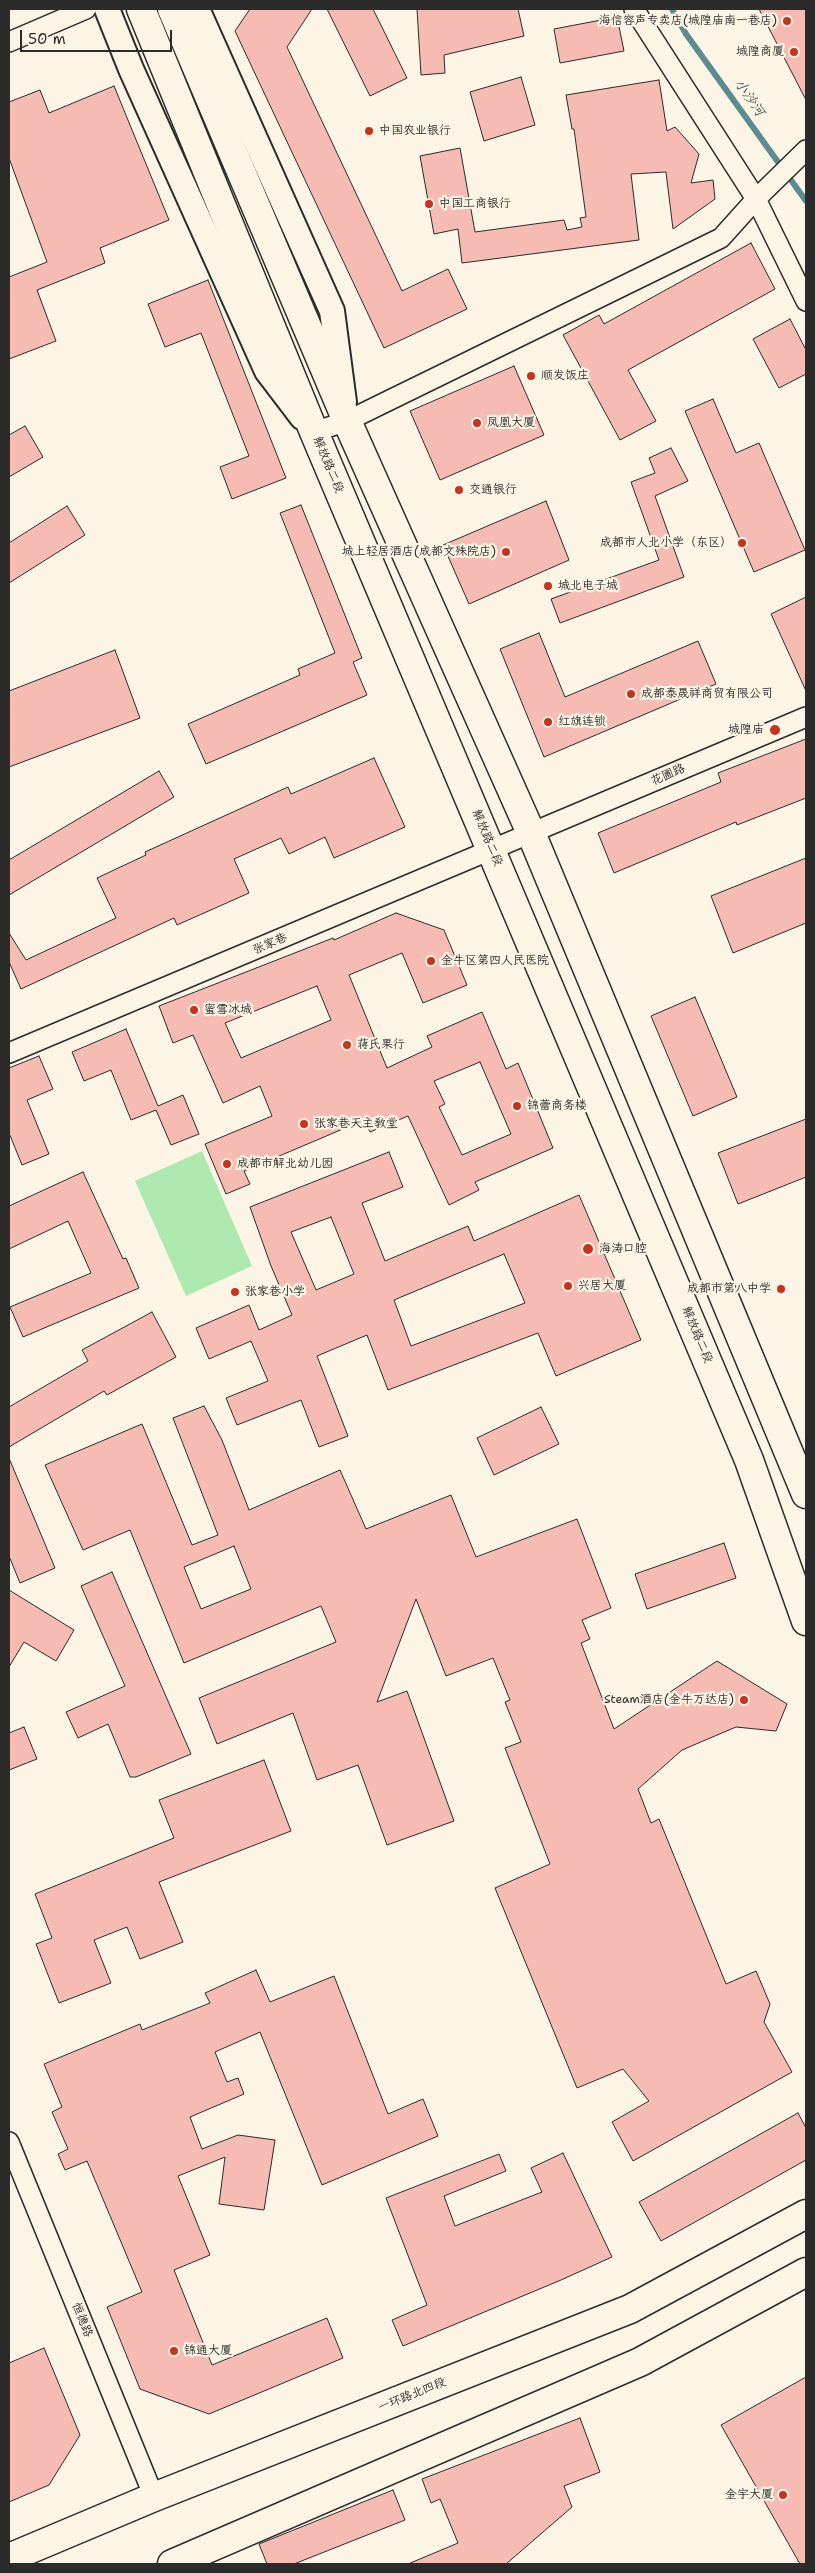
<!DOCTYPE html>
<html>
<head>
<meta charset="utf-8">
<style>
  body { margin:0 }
  #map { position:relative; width:815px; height:2573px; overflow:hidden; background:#fcf5e5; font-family:"Shantell Sans",sans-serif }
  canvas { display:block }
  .frame { position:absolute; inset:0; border:10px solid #2b2b2b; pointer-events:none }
  .scale { position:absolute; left:20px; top:30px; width:152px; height:22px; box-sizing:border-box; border:2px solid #2b2b2b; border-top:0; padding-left:6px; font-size:15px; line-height:18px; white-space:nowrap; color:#2b2b2b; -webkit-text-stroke:4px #fcf5e5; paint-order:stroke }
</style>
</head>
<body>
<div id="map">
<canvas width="815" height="2573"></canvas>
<div class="frame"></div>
<div class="scale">50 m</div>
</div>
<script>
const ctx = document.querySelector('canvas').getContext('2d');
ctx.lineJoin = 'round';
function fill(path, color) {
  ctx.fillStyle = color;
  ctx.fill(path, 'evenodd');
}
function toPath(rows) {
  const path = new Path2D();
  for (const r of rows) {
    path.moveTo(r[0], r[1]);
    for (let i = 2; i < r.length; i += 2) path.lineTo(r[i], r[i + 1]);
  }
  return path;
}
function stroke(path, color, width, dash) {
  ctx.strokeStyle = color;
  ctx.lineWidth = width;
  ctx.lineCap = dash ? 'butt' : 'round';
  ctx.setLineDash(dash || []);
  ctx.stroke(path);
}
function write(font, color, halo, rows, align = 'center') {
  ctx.font = font + ' "Shantell Sans","LXGW WenKai TC",sans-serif';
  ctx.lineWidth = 4.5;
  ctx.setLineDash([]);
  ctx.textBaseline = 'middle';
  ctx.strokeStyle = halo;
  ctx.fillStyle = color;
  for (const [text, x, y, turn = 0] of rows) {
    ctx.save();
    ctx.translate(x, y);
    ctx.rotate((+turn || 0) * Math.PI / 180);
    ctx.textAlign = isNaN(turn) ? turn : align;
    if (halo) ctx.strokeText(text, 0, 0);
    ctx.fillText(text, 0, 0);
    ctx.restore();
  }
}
const green = toPath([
  [202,1151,252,1266,186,1296,135,1181]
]);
const stream = toPath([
  [672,9,686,34,806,201]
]);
const building = toPath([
  [250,9,312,9,287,47,402,291,448,269,467,309,384,348,235,31,250,9],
  [327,9,373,9,407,78,370,96,327,9],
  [417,9,518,9,524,36,444,55,445,73,421,75,417,9],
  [759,9,806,9,806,100,759,9],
  [617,17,624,51,560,63,554,29,617,17],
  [521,77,535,125,484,141,470,92,521,77],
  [659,80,667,131,675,127,699,154,691,183,713,180,715,199,673,229,666,172,631,174,639,240,462,263,458,229,434,234,420,156,460,148,475,232,564,220,567,230,582,227,580,218,586,217,574,129,572,129,566,95,659,80],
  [114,86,169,220,100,248,105,263,37,290,56,341,9,359,9,277,47,262,9,158,9,102,40,90,49,113,114,86],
  [751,243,775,289,628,370,656,421,620,440,563,335,599,315,604,324,751,243],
  [208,280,286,478,232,499,220,467,249,456,201,333,165,347,148,304,208,280],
  [790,319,806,350,806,374,779,388,753,339,790,319],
  [514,366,544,435,440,480,410,411,514,366],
  [713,399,736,453,759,443,805,550,754,572,685,411,713,399],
  [25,426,43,457,9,477,9,435,25,426],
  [671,448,688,481,655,496,684,577,560,623,551,599,659,560,631,482,655,473,649,458,671,448],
  [546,501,569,560,469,604,443,545,546,501],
  [301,505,362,658,353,662,367,695,206,764,188,724,300,675,298,669,335,653,280,513,301,505],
  [67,506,85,535,9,583,9,543,67,506],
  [806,597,806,691,771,614,806,597],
  [539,633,565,697,698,641,716,684,544,757,500,649,539,633],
  [115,650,140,718,9,767,9,691,115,650],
  [806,739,806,798,737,825,736,822,614,873,598,833,721,782,718,773,806,739],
  [374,758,405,827,334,858,325,837,289,854,281,838,234,859,249,893,177,925,174,918,21,989,9,962,9,933,26,960,116,918,97,878,146,855,145,852,288,787,291,794,374,758],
  [159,771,174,797,9,895,9,860,159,771],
  [806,858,806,923,733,953,711,896,806,858],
  [396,913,444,930,467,985,423,1003,402,953,349,975,387,1068,432,1047,427,1036,482,1012,506,1069,518,1063,553,1148,475,1182,479,1190,449,1205,408,1116,370,1132,364,1120,244,1171,250,1184,226,1194,205,1144,272,1116,260,1086,223,1103,193,1035,173,1043,159,1006,333,938,334,940,396,913],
  [317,986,331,1020,241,1058,225,1023,317,986],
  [480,1062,511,1134,462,1155,439,1107,445,1104,434,1081,480,1062],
  [695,997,737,1097,693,1116,651,1016,695,997],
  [126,1029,158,1106,183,1095,199,1134,171,1145,156,1110,131,1120,111,1070,84,1081,72,1052,126,1029],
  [39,1056,53,1089,27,1100,49,1154,22,1165,9,1133,9,1068,39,1056],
  [806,1119,806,1177,738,1204,718,1153,806,1119],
  [389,1152,403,1187,362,1203,385,1261,468,1226,474,1241,579,1195,641,1340,556,1376,538,1333,388,1390,367,1335,317,1356,348,1436,319,1447,301,1400,237,1425,226,1398,268,1381,251,1341,209,1359,196,1328,249,1305,259,1330,292,1315,271,1266,250,1207,389,1152],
  [331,1217,354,1274,316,1290,291,1232,331,1217],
  [504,1254,525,1303,411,1346,394,1300,504,1254],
  [83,1172,123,1259,126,1258,139,1288,23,1337,10,1307,91,1273,68,1221,9,1249,9,1206,83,1172],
  [152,1312,176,1357,107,1395,104,1391,9,1447,9,1407,88,1361,82,1350,152,1312],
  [204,1406,222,1440,249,1510,340,1470,366,1529,451,1495,476,1557,577,1519,611,1608,582,1620,590,1639,581,1643,614,1729,717,1661,787,1704,776,1731,736,1727,682,1750,638,1789,651,1823,659,1819,726,1984,756,1971,770,2004,764,2022,792,2072,633,2161,612,2122,649,2101,623,2069,577,2088,495,1888,550,1864,505,1748,521,1742,505,1702,510,1700,493,1658,446,1676,416,1599,377,1702,407,1691,454,1821,387,1845,358,1765,317,1780,293,1713,217,1744,199,1698,336,1642,321,1606,184,1663,130,1530,83,1550,45,1465,142,1424,192,1545,218,1535,173,1418,204,1406],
  [234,1546,251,1589,201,1609,184,1567,234,1546],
  [541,1407,559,1444,494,1475,477,1438,541,1407],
  [9,1458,55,1568,20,1583,9,1556,9,1458],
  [724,1543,736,1578,647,1609,635,1574,724,1543],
  [112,1572,191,1754,136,1777,130,1777,108,1724,78,1738,66,1712,125,1686,81,1586,112,1572],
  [9,1590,74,1630,56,1661,24,1642,9,1667,9,1590],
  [24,1727,37,1759,9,1770,9,1733,24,1727],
  [264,1760,291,1831,159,1882,183,1942,140,1959,127,1927,94,1940,111,1983,59,2003,36,1944,52,1938,35,1894,174,1838,159,1800,264,1760],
  [256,1970,270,2002,334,1976,388,2114,423,2099,438,2136,322,2185,260,2032,215,2052,227,2082,238,2078,244,2094,190,2117,202,2149,238,2135,275,2140,264,2210,219,2204,225,2157,178,2176,210,2255,174,2270,212,2365,327,2318,343,2358,209,2414,140,2389,107,2307,142,2292,87,2161,65,2170,58,2154,68,2149,52,2112,62,2107,44,2064,140,2024,142,2030,210,2003,205,1993,256,1970],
  [798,2113,806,2128,806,2160,661,2241,639,2202,798,2113],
  [563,2153,612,2257,561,2280,403,2346,392,2320,427,2305,386,2198,499,2154,506,2171,444,2196,455,2226,542,2192,531,2168,563,2153],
  [44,2348,80,2435,49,2485,9,2502,9,2363,44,2348],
  [806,2377,806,2564,800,2564,721,2425,806,2377],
  [580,2418,600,2472,564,2486,572,2507,506,2564,408,2564,458,2543,440,2499,431,2503,422,2479,580,2418],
  [393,2490,405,2520,294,2564,267,2564,259,2544,393,2490]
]);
const minor = toPath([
  [634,9,756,199,806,301],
  [9,42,86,9],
  [314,432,347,421,721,238,756,199,806,150],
  [9,1053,806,717],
  [9,2142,154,2497]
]);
const tertiary = toPath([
  [107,9,131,69,267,371,302,417],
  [197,9,332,311,344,402]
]);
const primary = toPath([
  [141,9,314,432,749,1460,806,1621],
  [172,9,347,421,531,833,806,1494],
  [9,2558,154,2497,630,2309,806,2214],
  [172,2564,640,2362,806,2272]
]);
const markers = [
  [787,21,5,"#c8321e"],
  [794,52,5,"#c8321e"],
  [369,131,5,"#c8321e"],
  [429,204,5,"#c8321e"],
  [531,376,5,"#c8321e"],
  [477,423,5,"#c8321e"],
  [459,490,5,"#c8321e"],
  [742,543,5,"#c8321e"],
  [506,552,5,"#c8321e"],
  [548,586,5,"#c8321e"],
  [631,694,5,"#c8321e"],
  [548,722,5,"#c8321e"],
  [775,730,6,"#c8321e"],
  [431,961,5,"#c8321e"],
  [194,1010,5,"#c8321e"],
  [347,1045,5,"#c8321e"],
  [517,1106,5,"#c8321e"],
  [304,1124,5,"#c8321e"],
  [227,1164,5,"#c8321e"],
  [588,1249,6,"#c8321e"],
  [568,1286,5,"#c8321e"],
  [781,1289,5,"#c8321e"],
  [235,1292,5,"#c8321e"],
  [744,1700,5,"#c8321e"],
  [174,2351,5,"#c8321e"],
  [783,2495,5,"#c8321e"]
];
const poiNames = [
  ["海信容声专卖店(城隍庙南一巷店)",777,21,"right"],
  ["城隍商厦",784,52,"right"],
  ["中国农业银行",379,131],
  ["中国工商银行",439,204],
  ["顺发饭庄",541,376],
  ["凤凰大厦",487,423],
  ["交通银行",469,490],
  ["成都市人北小学（东区）",732,543,"right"],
  ["城上轻居酒店(成都文殊院店)",496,552,"right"],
  ["城北电子城",558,586],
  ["成都泰晟祥商贸有限公司",641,694],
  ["红旗连锁",558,722],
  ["城隍庙",764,730,"right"],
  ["金牛区第四人民医院",441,961],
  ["蜜雪冰城",204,1010],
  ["蒋氏果行",357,1045],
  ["锦蕾商务楼",527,1106],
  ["张家巷天主教堂",314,1124],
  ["成都市解北幼儿园",237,1164],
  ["海涛口腔",599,1249],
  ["兴居大厦",578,1286],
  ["成都市第八中学",771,1289,"right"],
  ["张家巷小学",245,1292],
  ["Steam酒店(金牛万达店)",734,1700,"right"],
  ["锦通大厦",184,2351],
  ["金宇大厦",773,2495,"right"]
];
const streetNames = [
  ["解放路二段",328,465,67],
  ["花圃路",668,775,-23],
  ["解放路二段",487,838,67],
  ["张家巷",270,944,-23],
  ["解放路二段",697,1335,67],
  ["恒德路",82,2320,68],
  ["一环路北四段",412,2395,-22]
];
const waterNames = [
  ["小沙河",749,98,55]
];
fill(green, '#ade9af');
stroke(stream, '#5b8c91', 6);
fill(building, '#f6bbb2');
stroke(building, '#2b2b2b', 1);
stroke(minor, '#2b2b2b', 22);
stroke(tertiary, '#2b2b2b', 28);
stroke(primary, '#2b2b2b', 31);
stroke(minor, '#fcf5e5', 19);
stroke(tertiary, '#fcf5e5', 24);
stroke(primary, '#fcf5e5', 28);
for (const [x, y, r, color] of markers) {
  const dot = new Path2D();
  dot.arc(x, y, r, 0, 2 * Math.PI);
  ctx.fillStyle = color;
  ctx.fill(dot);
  stroke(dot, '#fcf5e5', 2);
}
write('12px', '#2b2b2b', '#fcf5e5', poiNames, 'left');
write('12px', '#2b2b2b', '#fcf5e5', streetNames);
write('italic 14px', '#435b5e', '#fcf5e5', waterNames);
</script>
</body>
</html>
